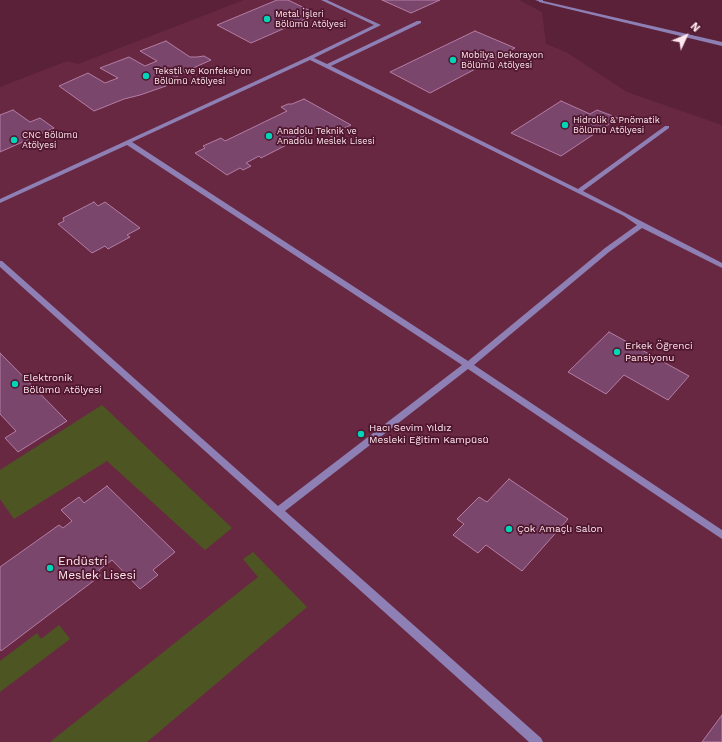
<!DOCTYPE html>
<html>
<head>
<meta charset="utf-8">
<style>
  body { margin:0 }
  #map { position:relative; width:722px; height:742px; overflow:hidden; background:#5a2138; font-family:"Work Sans",sans-serif }
  canvas { display:block }
  .north { position:absolute; left:666px; top:16px; width:40px; height:40px; -webkit-text-stroke:3px #4f162e; paint-order:stroke; rotate:46deg; font-size:11px; font-weight:700; line-height:16px; text-align:center; color:#fee7ee }
  .north::after { content:''; display:block; margin:auto; width:14px; height:18px; background:#fee7ee; clip-path:polygon(50% 0,100% 100%,50% 72%,0 100%) }
</style>
</head>
<body>
<div id="map">
<canvas width="722" height="742"></canvas>
<div class="north">N</div>
</div>
<script>
const ctx = document.querySelector('canvas').getContext('2d');
ctx.lineJoin = 'round';
function fill(path, color) {
  ctx.fillStyle = color;
  ctx.fill(path, 'evenodd');
}
function toPath(rows) {
  const path = new Path2D();
  for (const r of rows) {
    path.moveTo(r[0], r[1]);
    for (let i = 2; i < r.length; i += 2) path.lineTo(r[i], r[i + 1]);
  }
  return path;
}
function stroke(path, color, width, dash) {
  ctx.strokeStyle = color;
  ctx.lineWidth = width;
  ctx.lineCap = dash ? 'butt' : 'round';
  ctx.setLineDash(dash || []);
  ctx.stroke(path);
}
function write(font, color, halo, rows, align = 'center') {
  ctx.font = font + ' "Work Sans",sans-serif';
  ctx.lineWidth = 3.5;
  ctx.setLineDash([]);
  ctx.textBaseline = 'middle';
  ctx.strokeStyle = halo;
  ctx.fillStyle = color;
  for (const [text, x, y, turn = 0] of rows) {
    ctx.save();
    ctx.translate(x, y);
    ctx.rotate((+turn || 0) * Math.PI / 180);
    ctx.textAlign = isNaN(turn) ? turn : align;
    if (halo) ctx.strokeText(text, 0, 0);
    ctx.fillText(text, 0, 0);
    ctx.restore();
  }
}
const built = toPath([
  [244,0,519,0,542,12,546,44,566,52,627,92,722,125,722,742,0,742,0,87,67,61,78,64]
]);
const green = toPath([
  [102,405,232,528,205,550,107,461,14,519,0,499,0,470],
  [253,552,307,607,147,742,50,742,258,577,243,559],
  [59,625,70,639,0,692,0,661,37,633,41,639]
]);
const building = toPath([
  [277,0,288,0,317,14,251,43,217,25,277,0],
  [382,0,440,0,411,13,382,0],
  [475,31,515,48,430,93,390,72,475,31],
  [166,41,190,57,197,57,204,56,211,60,180,74,166,86,140,95,124,99,94,111,59,86,88,73,105,83,118,78,100,68,129,57,145,66,157,61,140,51,166,41],
  [304,99,351,125,338,131,342,133,334,138,316,128,305,133,308,134,261,158,259,156,246,163,251,166,243,170,240,168,227,175,195,153,205,148,203,146,221,138,225,141,287,111,281,107,288,104,292,104,304,99],
  [561,101,590,114,597,110,618,118,561,156,511,133,561,101],
  [13,110,30,122,40,118,54,128,0,152,0,115,13,110],
  [94,202,98,206,105,202,140,228,127,235,130,237,108,249,105,246,92,253,58,224,64,221,63,218,94,202],
  [609,332,689,376,668,400,624,375,606,394,568,372,609,332],
  [0,353,67,421,18,452,5,438,16,431,0,414,0,353],
  [509,479,568,519,522,571,486,545,478,553,453,535,464,524,457,519,479,497,487,502,509,479],
  [107,486,175,552,153,570,158,575,140,589,112,560,99,570,100,576,1,651,0,649,0,567,59,525,63,528,72,521,61,510,79,497,84,503,107,486],
  [722,715,722,742,702,742,722,715]
]);
const service = toPath([
  [321,0,327,0,381,25,314,58,327,64,417,21,421,21,421,23,331,66,578,189,665,126,669,126,669,128,583,191,722,263,722,268,642,228,609,252,474,365,722,530,722,539,468,369,285,511,541,738,543,742,529,742,0,267,0,261,2,261,278,506,462,365,127,145,0,203,0,199,308,57,374,25,321,0],
  [310,60,624,216,637,225,605,248,468,361,132,142,310,60]
]);
const minor = toPath([
  [539,0,722,42,722,46,539,2,539,0]
]);
const tertiary = toPath([
  [535,0,543,0,543,1,541,2,535,0]
]);
const markers = [
  [267,19,4,"#00d5b7"],
  [453,60,4,"#00d5b7"],
  [146,76,4,"#00d5b7"],
  [565,125,4,"#00d5b7"],
  [269,136,4,"#00d5b7"],
  [14,140,4,"#00d5b7"],
  [617,352,4,"#00d5b7"],
  [15,384,4,"#00d5b7"],
  [361,434,4,"#00d5b7"],
  [509,529,4,"#00d5b7"],
  [50,568,4,"#00d5b7"]
];
const farPoinames = [
  ["Metal İşleri",275,14],
  ["Bölümü Atölyesi",275,24],
  ["Mobilya Dekorayon",461,55],
  ["Bölümü Atölyesi",461,65],
  ["Tekstil ve Konfeksiyon",154,71],
  ["Bölümü Atölyesi",154,81],
  ["Hidrolik & Pnömatik",573,120],
  ["Bölümü Atölyesi",573,130],
  ["Anadolu Teknik ve",277,131],
  ["Anadolu Meslek Lisesi",277,141],
  ["CNC Bölümü",22,135],
  ["Atölyesi",22,145]
];
const poiNames = [
  ["Erkek Öğrenci",625,346],
  ["Pansiyonu",625,358],
  ["Elektronik",23,378],
  ["Bölümü Atölyesi",23,390],
  ["Hacı Sevim Yıldız",369,428],
  ["Mesleki Eğitim Kampüsü",369,440],
  ["Çok Amaçlı Salon",517,529]
];
const nearPoinames = [
  ["Endüstri",58,561],
  ["Meslek Lisesi",58,575]
];
fill(built, '#682842');
fill(green, '#4d5622');
fill(building, '#7a466c');
stroke(building, '#b57da5', 1);
fill(service, '#8e7fb4');
fill(minor, '#8e7fb4');
fill(tertiary, '#8e7fb4');
for (const [x, y, r, color] of markers) {
  const dot = new Path2D();
  dot.arc(x, y, r, 0, 2 * Math.PI);
  ctx.fillStyle = color;
  ctx.fill(dot);
  stroke(dot, '#4f162e', 1.5);
}
write('9px', '#fee7ee', '#4f162e', farPoinames, 'left');
write('10px', '#fee7ee', '#4f162e', poiNames, 'left');
write('12px', '#fee7ee', '#4f162e', nearPoinames, 'left');
</script>
</body>
</html>
